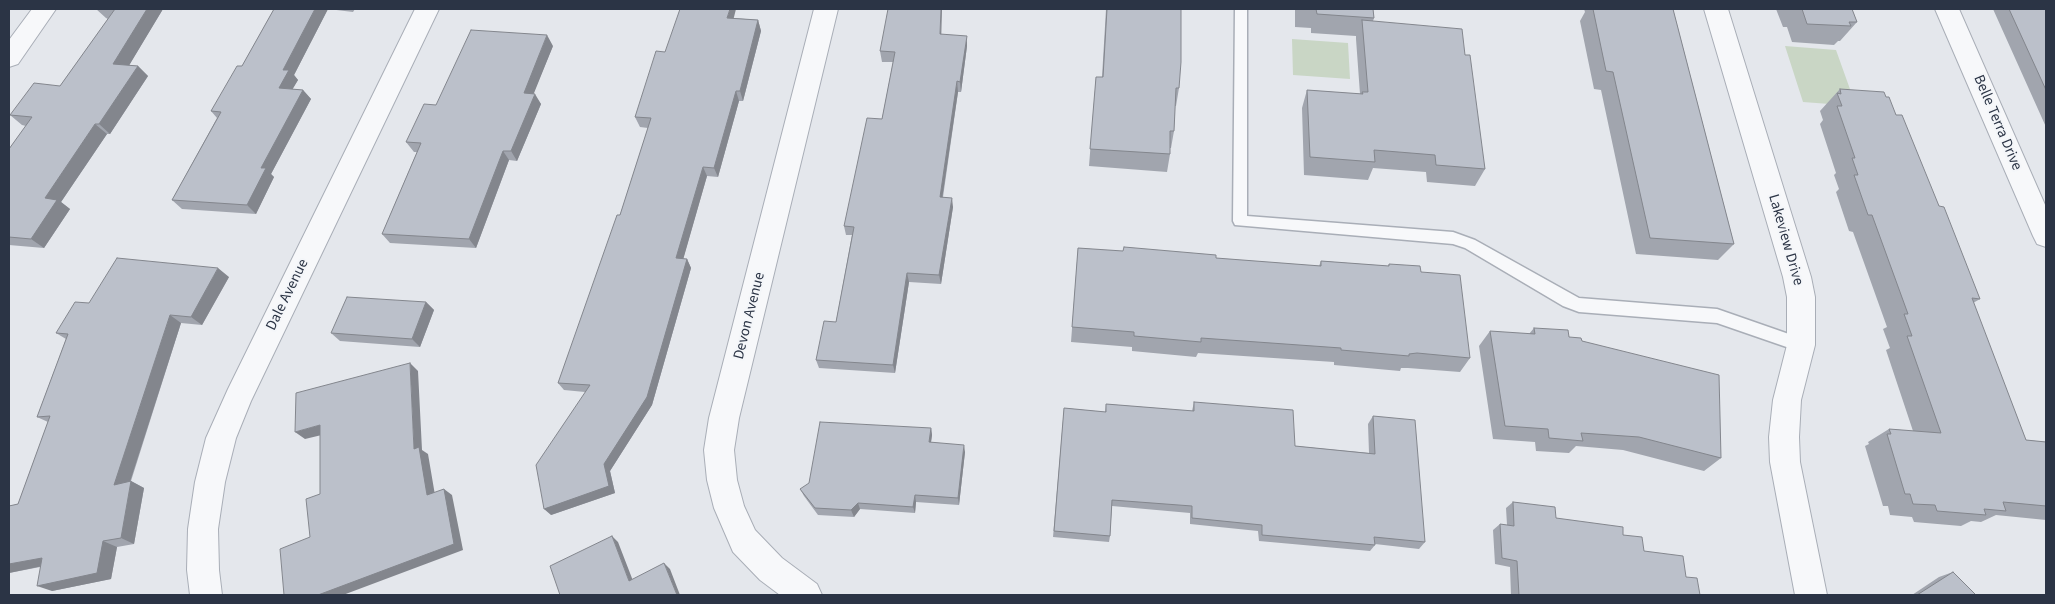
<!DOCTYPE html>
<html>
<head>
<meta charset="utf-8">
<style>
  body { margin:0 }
  #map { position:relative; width:2055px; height:604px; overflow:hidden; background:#e4e7ec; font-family:"Source Sans 3",sans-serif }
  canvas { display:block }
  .frame { position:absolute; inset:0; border:10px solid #2b3445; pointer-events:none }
</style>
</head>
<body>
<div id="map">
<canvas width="2055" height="604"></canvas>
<div class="frame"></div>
</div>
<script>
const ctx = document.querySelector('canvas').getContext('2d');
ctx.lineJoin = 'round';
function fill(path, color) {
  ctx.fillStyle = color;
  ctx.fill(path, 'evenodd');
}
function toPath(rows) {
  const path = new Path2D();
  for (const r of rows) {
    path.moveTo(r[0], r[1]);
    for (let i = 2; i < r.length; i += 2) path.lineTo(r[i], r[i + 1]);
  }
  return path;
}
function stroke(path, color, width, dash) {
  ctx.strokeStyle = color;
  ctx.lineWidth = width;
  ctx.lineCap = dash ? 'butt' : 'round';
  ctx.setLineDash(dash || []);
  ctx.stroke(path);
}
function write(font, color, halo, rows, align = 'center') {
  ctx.font = font + ' "Source Sans 3",sans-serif';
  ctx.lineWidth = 4;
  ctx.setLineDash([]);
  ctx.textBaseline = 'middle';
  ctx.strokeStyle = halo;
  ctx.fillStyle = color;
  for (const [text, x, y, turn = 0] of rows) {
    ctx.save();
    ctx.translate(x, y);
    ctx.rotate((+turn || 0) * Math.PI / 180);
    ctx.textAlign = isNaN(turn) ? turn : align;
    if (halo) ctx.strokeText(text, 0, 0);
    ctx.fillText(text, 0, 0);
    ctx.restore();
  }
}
const green = toPath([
  [1292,39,1348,43,1350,79,1293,75],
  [1785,46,1836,50,1856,106,1803,102]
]);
const lane = toPath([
  [1235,9,1247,9,1247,216,1453,232,1475,240,1579,298,1717,309,1806,340,1809,345,1806,350,1801,352,1717,323,1579,312,1563,306,1465,248,1453,244,1235,225,1233,221,1235,9]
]);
const street = toPath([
  [32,9,56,9,18,64,9,67,9,40,32,9],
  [415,9,439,9,251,401,236,438,225,482,218,529,219,570,222,595,190,595,187,570,188,529,195,482,206,438,228,389,415,9],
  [814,9,838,9,739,418,734,450,737,480,744,506,755,530,782,558,817,584,822,595,780,595,760,580,733,552,714,508,707,480,704,450,709,418,814,9],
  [1704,9,1728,9,1811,277,1815,297,1815,345,1801,400,1799,437,1800,462,1827,595,1795,595,1770,462,1769,437,1773,400,1787,345,1787,297,1783,277,1704,9],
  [1935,9,1959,9,2046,207,2046,247,2037,244,2033,236,1935,9]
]);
const wall = toPath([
  [96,9,163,9,129,65,138,66,148,76,110,134,107,134,61,202,70,209,44,248,9,245,9,149,26,126,22,125,10,115,60,86,108,19,106,18],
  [274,9,355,9,353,12,328,9,294,75,298,80,292,89,303,90,311,99,271,174,274,177,256,214,182,209,172,200,217,118,211,111,242,66],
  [1106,9,1181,9,1179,88,1176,106,1175,106,1174,131,1171,148,1170,148,1170,154,1167,172,1089,166,1096,77,1102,77],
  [1295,9,1373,9,1374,18,1373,21,1465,55,1485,169,1475,186,1427,182,1426,172,1373,168,1368,180,1304,175,1302,108,1307,90,1360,94,1356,39,1356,36,1311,33,1311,28,1295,27],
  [1584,9,1673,9,1734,244,1718,260,1636,254,1601,90,1594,89,1580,21,1585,12],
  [1776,9,1852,9,1857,22,1840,41,1838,41,1834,45,1792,42,1787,27,1783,27],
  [1993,9,2046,9,2046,127],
  [734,18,758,20,761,31,743,101,739,101,718,177,707,176,683,259,687,259,691,268,652,405,610,471,615,493,551,515,585,392,564,390,558,383,620,215,648,128,640,127,635,117,665,52],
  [941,34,967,46,961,92,958,92,943,197,953,207,941,284,909,282,895,373,819,368,816,360,836,322,852,235,846,235,844,226,882,119,893,62,882,62,880,51],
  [553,46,533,94,541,104,517,161,509,160,476,248,390,243,382,234,417,152,414,152,406,142,436,105],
  [1840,89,1886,97,1896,115,1939,206,1980,299,1973,303,2026,440,2046,442,2046,520,1996,515,1981,522,1971,521,1961,526,1914,522,1912,517,1890,515,1888,506,1883,506,1865,446,1869,444,1868,442,1889,429,1913,431,1886,350,1890,348,1883,329,1887,327,1853,232,1849,231,1836,192,1839,189,1834,175,1836,173,1820,124,1823,120,1820,111],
  [1078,248,1319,266,1321,261,1388,266,1389,264,1421,272,1470,358,1460,372,1408,368,1401,368,1400,371,1334,365,1334,362,1198,353,1196,357,1132,351,1132,347,1071,342],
  [229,277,202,325,181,323,131,481,144,488,134,544,117,547,111,579,52,591,40,567,9,573,9,506,18,504,48,422,37,417,66,339,56,333,89,303],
  [426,302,434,310,420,347,340,341,331,333],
  [1534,328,1582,341,1721,458,1704,471,1623,450,1576,446,1569,453,1536,451,1535,442,1493,439,1479,346,1490,331,1529,334],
  [1194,402,1295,446,1369,453,1368,424,1373,416,1425,542,1419,549,1375,544,1375,545,1370,551,1259,541,1258,531,1190,524,1190,513,1112,506,1110,536,1109,542,1053,537,1064,408,1105,412,1106,404,1192,411],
  [931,428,932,435,931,442,965,452,959,505,916,502,915,513,860,509,854,517,818,515,804,496,800,489],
  [1513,502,1556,518,1623,535,1644,551,1686,577,1700,595,1511,595,1510,567,1495,564,1493,530,1500,524,1507,525,1506,508],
  [1953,572,1976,595,1912,595,1939,577]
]);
const shadedWall = toPath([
  [147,9,163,9,124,74,113,64],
  [315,9,328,9,294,75,298,80,288,97,279,88,283,70],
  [730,9,736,9,731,29,727,18],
  [941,9,942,9,941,45,940,34],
  [758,20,761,31,743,101,740,91],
  [547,35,553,46,530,103,524,93],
  [967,36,967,46,961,92,960,82],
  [138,66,148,76,110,134,99,124],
  [957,81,958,92,941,206,940,197],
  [303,90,311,99,271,174,274,177,256,214,247,205,261,168],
  [736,91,739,101,718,177,714,168],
  [535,94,541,104,517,161,511,151],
  [95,124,107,134,61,202,70,209,44,248,31,239,45,198],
  [503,151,509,160,476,248,469,239],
  [703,167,707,176,681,267,676,258],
  [952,198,953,207,941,284,939,275],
  [687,259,691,268,652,405,610,471,615,493,551,515,544,509,604,464],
  [218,268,229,277,202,325,191,317],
  [907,273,909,282,895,373,893,365],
  [426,302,434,310,420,347,412,339],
  [170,315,181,323,127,491,114,485],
  [410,363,418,371,422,450,428,454,436,501,427,495,414,449],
  [320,425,330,433,305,439,295,432],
  [931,428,932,435,930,449,929,442],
  [964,445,965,452,959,505,958,498],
  [131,481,144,488,134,544,121,538],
  [444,489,452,495,463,550,343,595,318,595],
  [915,495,916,502,915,513,913,507],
  [858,503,860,509,854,517,851,510],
  [612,536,618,542,635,586,629,581],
  [103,541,117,547,111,579,52,591,37,586],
  [42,558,57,563,9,573,9,564],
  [664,563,670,569,680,595,677,595]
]);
const building = toPath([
  [112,9,147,9,113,64,138,66,99,124,95,124,45,198,57,200,31,239,9,237,9,149,32,117,10,115,34,83,60,86,115,9,112,9],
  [274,9,315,9,283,70,289,70,279,88,303,90,261,168,266,168,247,205,172,200,221,112,211,111,237,66,242,66,274,9],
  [680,9,730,9,727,18,758,20,740,91,736,91,714,168,703,167,676,258,687,259,647,397,604,464,609,486,544,509,536,465,590,385,558,383,617,215,620,215,651,118,635,117,656,51,665,52,680,9],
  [888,9,941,9,940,34,967,36,960,82,957,81,940,197,952,198,939,275,907,273,893,365,816,360,824,321,836,322,854,227,844,226,867,118,882,119,895,52,880,51,888,9],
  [1107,9,1181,9,1181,62,1179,88,1176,88,1174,131,1170,131,1170,154,1090,149,1096,77,1103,77,1107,9],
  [1316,9,1373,9,1374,18,1317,14,1316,9],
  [1593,9,1673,9,1734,244,1650,238,1613,72,1606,71,1593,9],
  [1802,9,1852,9,1857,22,1849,22,1851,26,1807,24,1802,9],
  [2009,9,2046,9,2046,90,2009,9],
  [1362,20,1462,29,1465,55,1470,55,1485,169,1436,165,1435,155,1374,150,1375,162,1310,157,1307,90,1363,94,1362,92,1368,92,1362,20],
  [471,30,547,35,524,93,535,94,511,151,503,151,469,239,382,234,421,143,406,142,424,104,436,105,471,30],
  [1840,89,1884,92,1886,97,1889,97,1896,115,1902,115,1939,206,1944,207,1980,299,1972,298,2026,440,2046,442,2046,506,2003,502,2006,511,1984,509,1986,515,1937,511,1935,505,1913,504,1910,494,1905,494,1887,434,1891,434,1889,429,1941,433,1907,336,1912,336,1904,314,1908,314,1872,215,1868,215,1854,175,1858,175,1852,158,1855,158,1837,106,1842,106,1837,93,1841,94,1840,89],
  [1124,247,1216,255,1216,258,1321,266,1321,261,1389,266,1389,264,1420,266,1421,272,1460,275,1470,358,1417,353,1409,354,1409,356,1341,350,1341,348,1201,338,1201,342,1134,336,1134,332,1072,327,1078,248,1123,251,1124,247],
  [117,258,218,268,191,317,170,315,114,485,131,481,121,538,103,541,97,573,37,586,42,558,9,564,9,506,18,504,50,416,37,417,68,334,56,333,75,302,89,303,117,258],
  [347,297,426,302,412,339,331,333,347,297],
  [1534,328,1568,330,1569,337,1581,338,1582,341,1719,375,1721,458,1639,437,1581,433,1583,441,1549,438,1548,429,1505,426,1490,331,1535,334,1534,328],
  [410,363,414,449,419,447,427,495,444,489,454,544,318,595,284,595,280,549,310,537,306,499,320,494,320,425,295,432,296,393,410,363],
  [1194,402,1293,410,1295,446,1375,454,1373,416,1415,420,1425,542,1374,537,1375,545,1262,535,1262,525,1192,518,1192,506,1112,500,1110,536,1054,531,1064,408,1106,412,1106,404,1194,411,1194,402],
  [820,422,931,428,929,442,964,445,958,498,915,495,913,507,858,503,851,510,815,508,800,489,809,483,820,422],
  [1513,502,1555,507,1556,518,1623,527,1623,535,1642,537,1644,551,1683,556,1686,577,1697,578,1700,595,1519,595,1517,561,1502,558,1500,524,1514,526,1513,502],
  [612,536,629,581,664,563,677,595,560,595,550,566,612,536],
  [1953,572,1976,595,1917,595,1953,572]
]);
const streetNames = [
  ["Belle Terra Drive",1997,123,67],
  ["Lakeview Drive",1785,240,74],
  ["Dale Avenue",288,295,-64],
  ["Devon Avenue",750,316,-76]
];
fill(green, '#c9d6c5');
stroke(lane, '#a9aeb7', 3);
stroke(street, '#a9aeb7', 2);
fill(lane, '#f7f8fa');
fill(street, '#f7f8fa');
fill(wall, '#a1a5ae');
fill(shadedWall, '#83868d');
fill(building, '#bbc0ca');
stroke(building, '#83868d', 1);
write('15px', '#2b3445', '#f4f6f9', streetNames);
</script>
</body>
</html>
